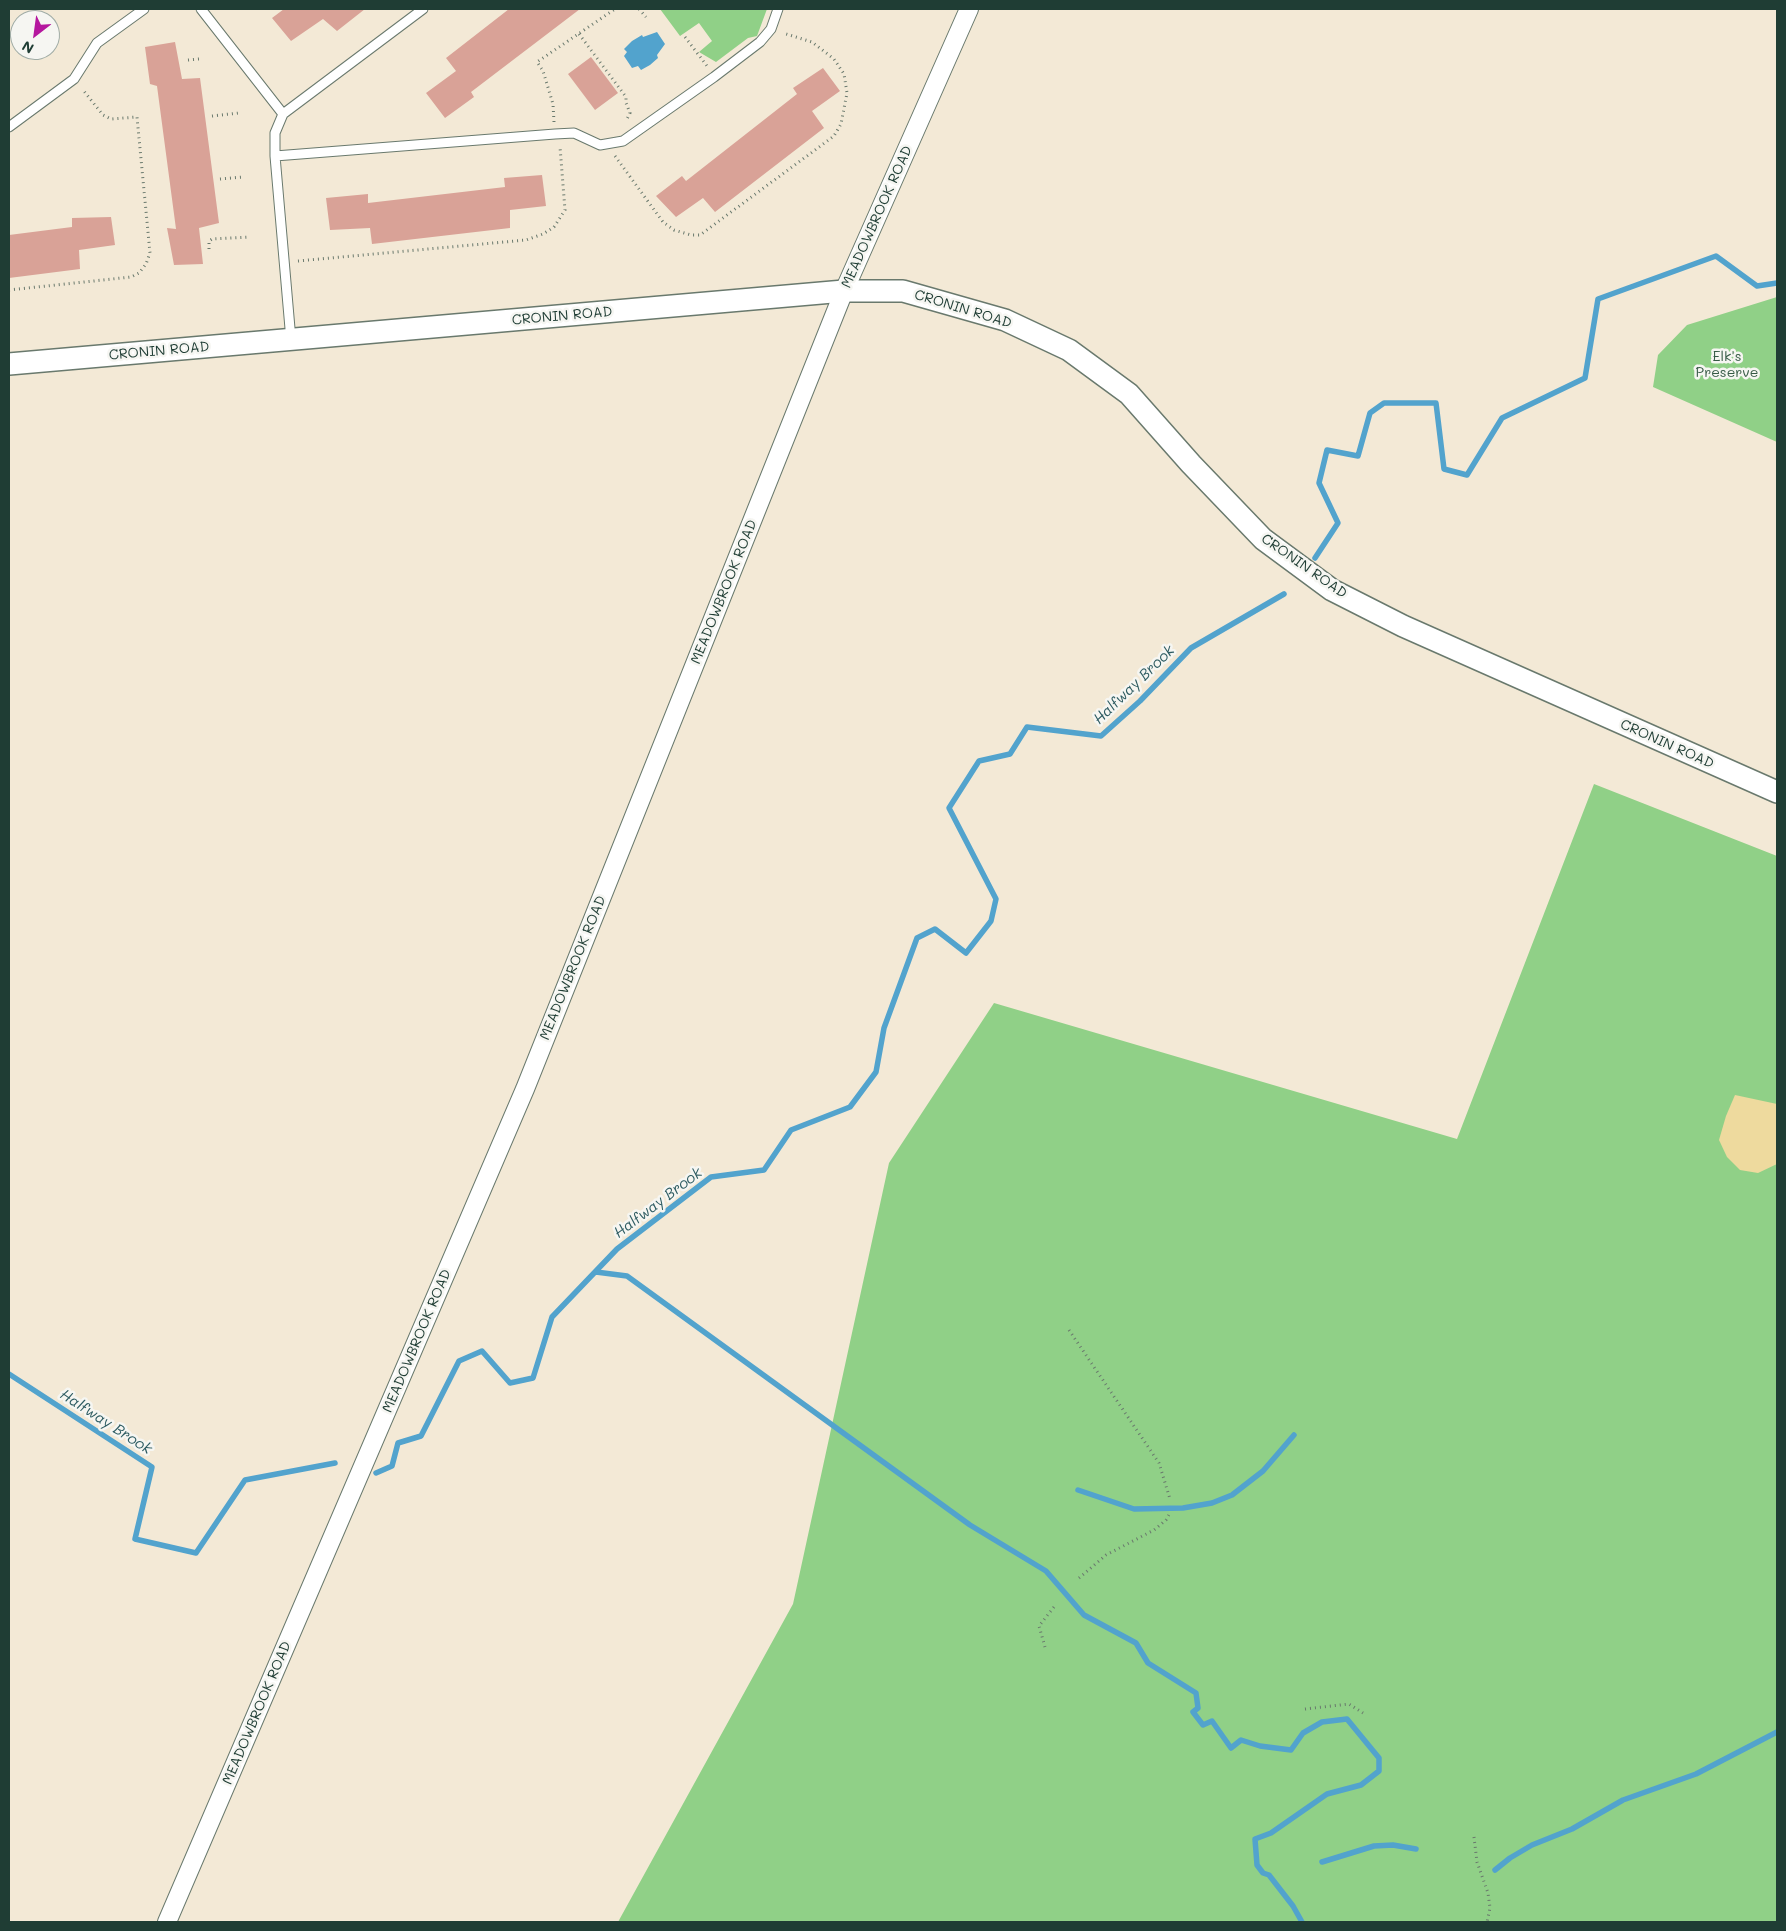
<!DOCTYPE html>
<html>
<head>
<meta charset="utf-8">
<style>
  body { margin:0 }
  #map { position:relative; width:1786px; height:1931px; overflow:hidden; background:#f3e9d6; font-family:Mali,sans-serif }
  canvas { display:block }
  .frame { position:absolute; inset:0; border:10px solid #1f3d34; pointer-events:none }
  .north { position:absolute; left:10px; top:10px; width:50px; height:50px; box-sizing:border-box; background:#f6f6f2; border:1px solid #a0aca6; border-radius:50%; rotate:210deg; font-size:14px; font-weight:700; line-height:20px; text-align:center; color:#1f3d34 }
  .north::after { content:''; display:block; margin:auto; width:18px; height:22px; background:#b5179e; clip-path:polygon(50% 0,100% 100%,50% 72%,0 100%) }
</style>
</head>
<body>
<div id="map">
<canvas width="1786" height="1931"></canvas>
<div class="frame"></div>
<div class="north">N</div>
</div>
<script>
const ctx = document.querySelector('canvas').getContext('2d');
ctx.lineJoin = 'round';
function fill(path, color) {
  ctx.fillStyle = color;
  ctx.fill(path, 'evenodd');
}
function toPath(rows) {
  const path = new Path2D();
  for (const r of rows) {
    path.moveTo(r[0], r[1]);
    for (let i = 2; i < r.length; i += 2) path.lineTo(r[i], r[i + 1]);
  }
  return path;
}
function stroke(path, color, width, dash) {
  ctx.strokeStyle = color;
  ctx.lineWidth = width;
  ctx.lineCap = dash ? 'butt' : 'round';
  ctx.setLineDash(dash || []);
  ctx.stroke(path);
}
function write(font, color, halo, rows, align = 'center') {
  ctx.font = font + ' Mali,sans-serif';
  ctx.lineWidth = 5;
  ctx.setLineDash([]);
  ctx.textBaseline = 'middle';
  ctx.strokeStyle = halo;
  ctx.fillStyle = color;
  for (const [text, x, y, turn = 0] of rows) {
    ctx.save();
    ctx.translate(x, y);
    ctx.rotate((+turn || 0) * Math.PI / 180);
    ctx.textAlign = isNaN(turn) ? turn : align;
    if (halo) ctx.strokeText(text, 0, 0);
    ctx.fillText(text, 0, 0);
    ctx.restore();
  }
}
const green = toPath([
  [660,9,767,9,757,36,748,38,716,62,699,52,712,41,699,23,680,36],
  [1777,297,1777,442,1653,387,1658,355,1687,325],
  [1594,784,1777,856,1777,1922,618,1922,793,1604,889,1163,994,1003,1457,1139]
]);
const sand = toPath([
  [1735,1095,1777,1104,1777,1164,1758,1173,1740,1170,1727,1157,1719,1140,1726,1116]
]);
const water = toPath([
  [657,32,665,44,657,55,658,58,650,65,641,70,638,66,632,68,624,56,627,52,624,49,632,41,642,35,643,37]
]);
const stream = toPath([
  [1315,558,1338,523,1319,483,1327,450,1358,456,1370,413,1384,403,1436,403,1444,469,1467,475,1502,418,1585,378,1598,299,1716,256,1757,286,1777,283],
  [596,1272,627,1276,970,1525,1046,1571,1084,1615,1136,1643,1148,1663,1196,1693,1198,1708,1193,1712,1203,1725,1212,1721,1231,1748,1241,1740,1260,1746,1291,1750,1303,1733,1322,1722,1347,1719,1379,1758,1379,1771,1361,1785,1327,1794,1271,1833,1255,1839,1257,1865,1263,1873,1269,1875,1293,1906,1302,1922],
  [9,1374,152,1467,135,1539,196,1553,245,1480,335,1463],
  [376,1473,392,1466,398,1443,421,1436,459,1361,482,1351,510,1383,533,1378,552,1317,617,1249,711,1177,764,1170,791,1130,850,1107,876,1072,884,1028,917,938,935,929,966,953,991,921,996,899,949,808,979,761,1010,754,1027,727,1101,736,1140,701,1191,648,1284,594],
  [1078,1490,1134,1509,1183,1508,1212,1503,1232,1495,1263,1471,1294,1435],
  [1322,1862,1374,1846,1393,1845,1416,1849],
  [1495,1870,1510,1858,1532,1845,1572,1829,1623,1800,1696,1774,1777,1732]
]);
const building = toPath([
  [284,9,365,9,337,31,323,19,291,41,272,18],
  [509,9,580,9,471,92,474,97,445,118,426,93,456,71,446,58],
  [175,42,182,79,200,78,219,223,199,228,203,264,174,265,167,228,176,229,157,86,150,84,145,47],
  [591,57,618,93,595,110,568,74],
  [823,68,840,91,812,111,824,128,715,212,703,198,676,217,656,196,682,176,686,181,797,94,793,88],
  [542,175,546,206,510,210,510,228,372,244,370,228,330,230,326,198,368,194,368,203,505,187,504,178],
  [111,217,115,245,79,250,80,269,9,278,9,235,72,227,72,218]
]);
const path = toPath([
  [639,9,646,17],
  [579,34,626,97,626,103,630,113,626,121],
  [685,37,707,66],
  [188,60,199,59],
  [212,116,239,113],
  [554,122,553,104,543,71,537,62,615,9],
  [615,156,663,222,674,230,691,235,700,235,834,136,841,124,847,93,844,74,834,59,812,42,783,33],
  [220,179,243,177],
  [209,249,209,241,212,239,249,237],
  [298,261,526,240,543,234,554,227,565,210,560,147],
  [9,290,131,277,139,273,146,264,150,253,137,117,111,119,103,115,83,90],
  [1069,1330,1159,1463,1170,1499],
  [1079,1578,1106,1555,1154,1530,1166,1520,1170,1513],
  [1045,1647,1039,1626,1054,1607],
  [1305,1709,1349,1704,1363,1713],
  [1474,1837,1477,1862,1488,1893,1490,1908,1487,1922]
]);
const service = toPath([
  [201,9,283,114],
  [9,127,74,79,97,43,144,9],
  [275,156,555,134,574,133,600,145,623,141,714,77,760,42,771,29,778,9],
  [291,340,275,156,275,133,283,114,423,9]
]);
const minor = toPath([
  [167,1922,525,1089,844,291,969,9]
]);
const tertiary = toPath([
  [9,364,844,291,903,291,1005,320,1069,350,1129,394,1191,464,1263,539,1332,590,1403,626,1777,792]
]);
const streetNames = [
  ["MEADOWBROOK ROAD",877,217,-66],
  ["CRONIN ROAD",963,309,17],
  ["CRONIN ROAD",562,316,-5],
  ["CRONIN ROAD",159,351,-5],
  ["CRONIN ROAD",1304,566,35],
  ["MEADOWBROOK ROAD",724,592,-68],
  ["CRONIN ROAD",1667,744,24],
  ["MEADOWBROOK ROAD",573,968,-68],
  ["MEADOWBROOK ROAD",417,1341,-67],
  ["MEADOWBROOK ROAD",257,1713,-67]
];
const parkNames = [
  ["Elk's",1727,357],
  ["Preserve",1727,373]
];
const waterNames = [
  ["Halfway Brook",1134,685,-44],
  ["Halfway Brook",658,1203,-37],
  ["Halfway Brook",106,1422,33]
];
fill(green, '#90d087');
fill(sand, '#eeda9e');
fill(water, '#52a3cd');
stroke(stream, '#52a3cd', 5.5);
fill(building, '#d9a297');
stroke(service, '#69796d', 11);
stroke(minor, '#69796d', 20);
stroke(tertiary, '#69796d', 24);
stroke(path, '#69796d', 3, [1, 4]);
stroke(service, '#fff', 9);
stroke(minor, '#fff', 18);
stroke(tertiary, '#fff', 21);
write('14px', '#1f3d34', '#f6f6f2', streetNames);
write('14px', '#365a45', '#f6f6f2', parkNames);
write('italic 15px', '#2e5c62', '#f6f6f2', waterNames);
</script>
</body>
</html>
